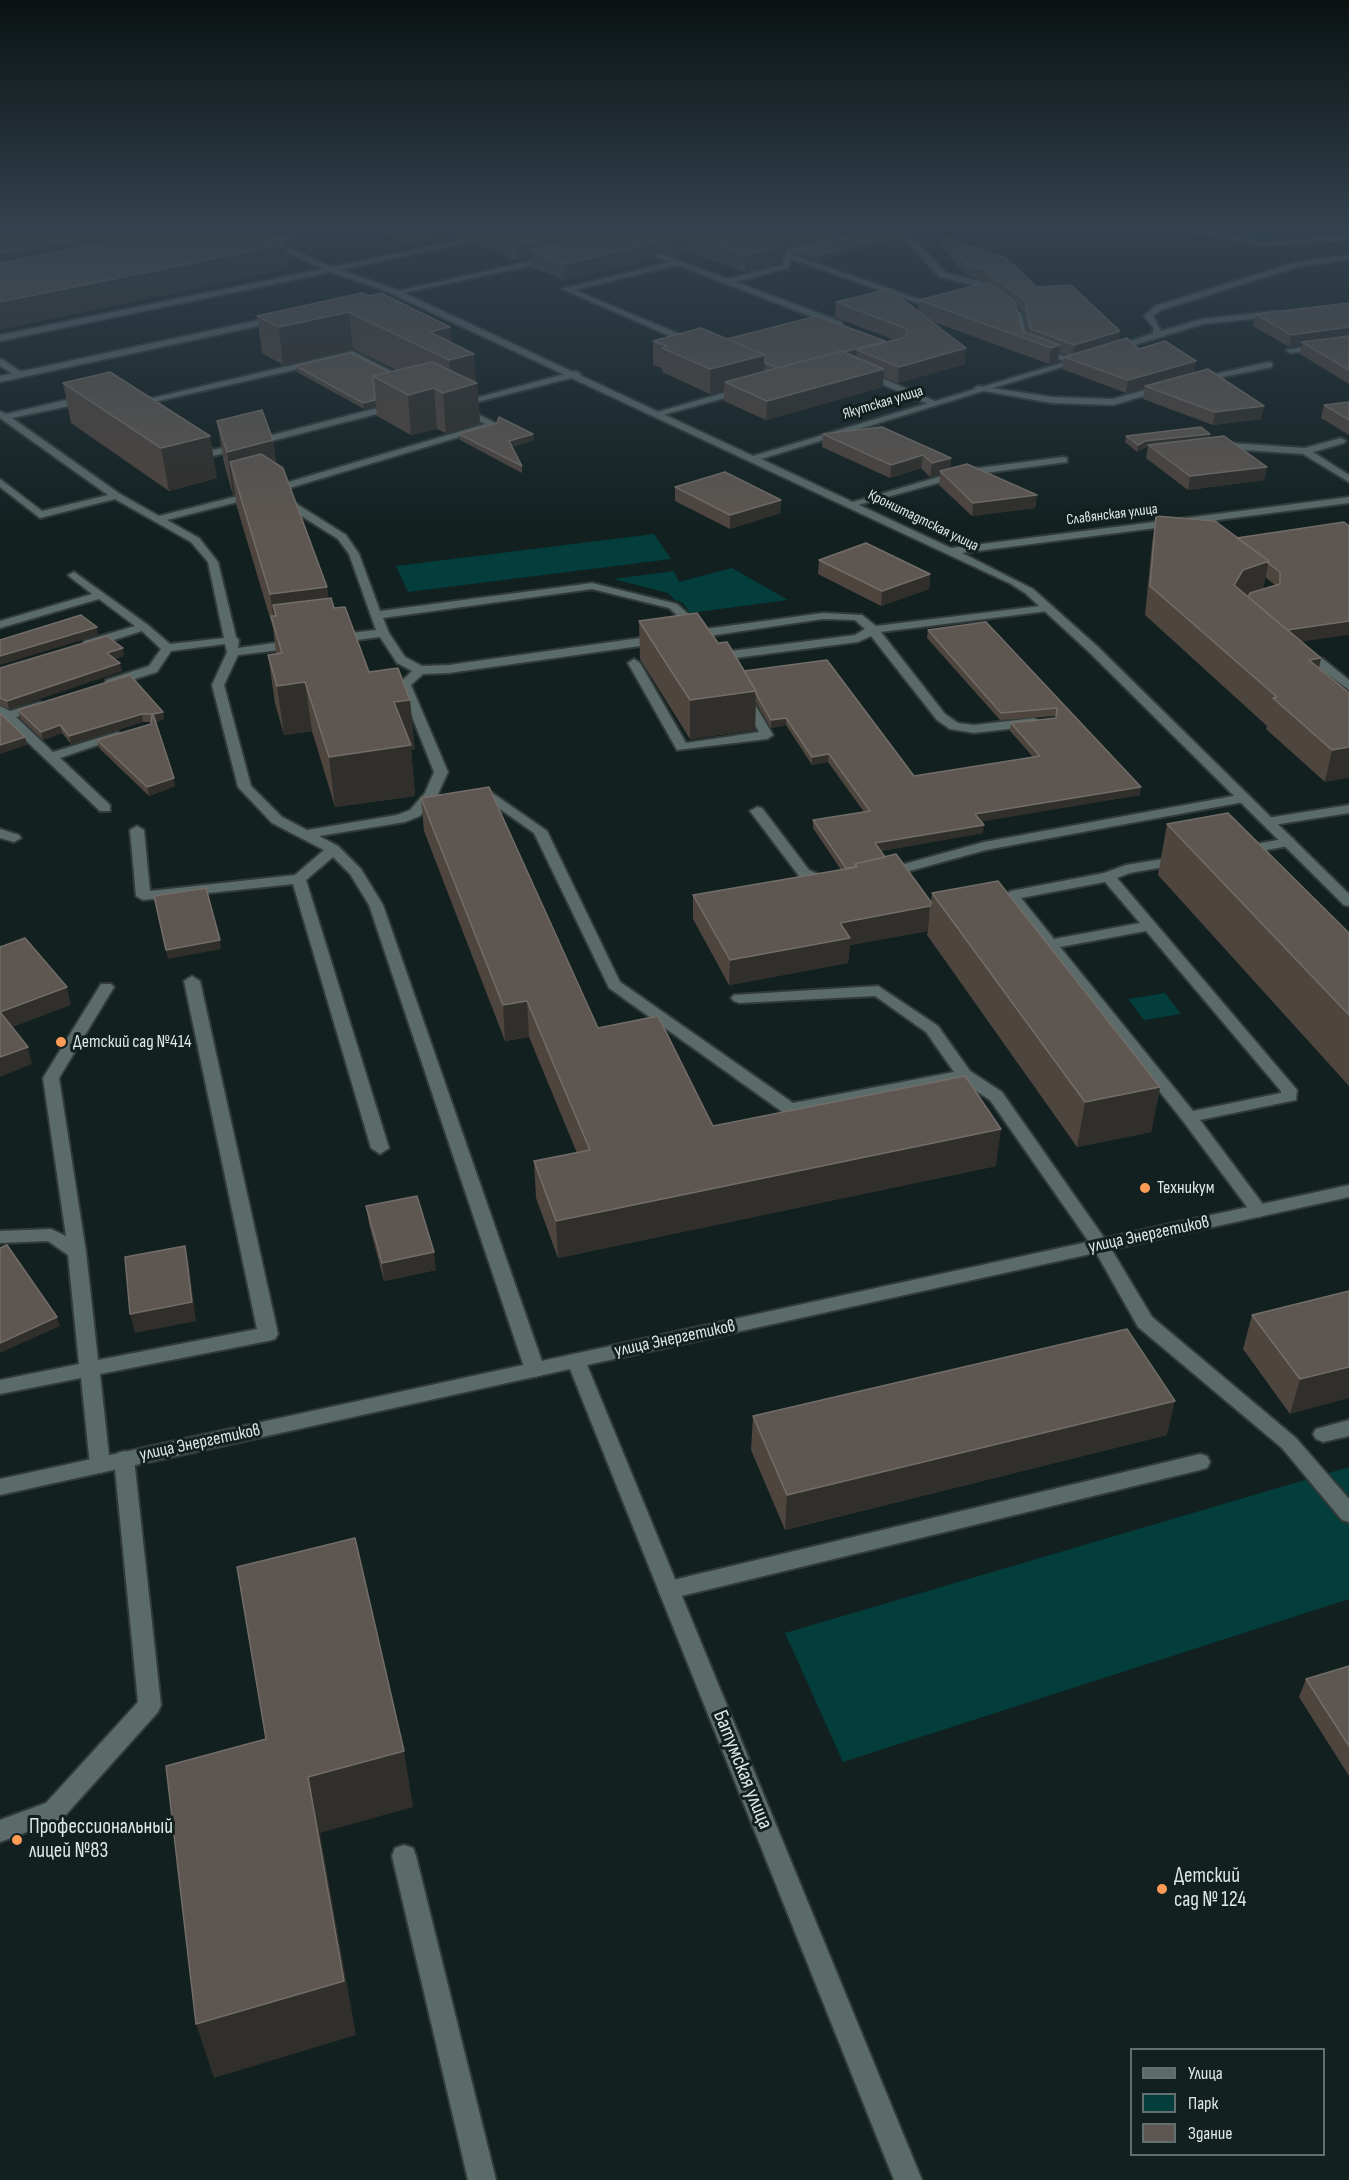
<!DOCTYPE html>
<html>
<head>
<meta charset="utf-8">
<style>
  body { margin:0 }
  #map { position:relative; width:1349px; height:2180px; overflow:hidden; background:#122020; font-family:"Sofia Sans Condensed",sans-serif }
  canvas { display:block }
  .legend { position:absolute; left:1130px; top:2048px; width:195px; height:108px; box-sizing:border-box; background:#122020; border:2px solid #64706f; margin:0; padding:8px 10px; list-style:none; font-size:18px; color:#dee7e6 }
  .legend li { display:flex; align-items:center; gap:12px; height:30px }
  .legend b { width:30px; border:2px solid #64706f }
</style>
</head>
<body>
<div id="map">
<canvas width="1349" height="2180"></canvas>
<ul class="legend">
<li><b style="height:8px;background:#5b6b6a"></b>Улица</li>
<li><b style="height:16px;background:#033d3c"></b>Парк</li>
<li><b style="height:16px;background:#5e5751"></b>Здание</li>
</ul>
</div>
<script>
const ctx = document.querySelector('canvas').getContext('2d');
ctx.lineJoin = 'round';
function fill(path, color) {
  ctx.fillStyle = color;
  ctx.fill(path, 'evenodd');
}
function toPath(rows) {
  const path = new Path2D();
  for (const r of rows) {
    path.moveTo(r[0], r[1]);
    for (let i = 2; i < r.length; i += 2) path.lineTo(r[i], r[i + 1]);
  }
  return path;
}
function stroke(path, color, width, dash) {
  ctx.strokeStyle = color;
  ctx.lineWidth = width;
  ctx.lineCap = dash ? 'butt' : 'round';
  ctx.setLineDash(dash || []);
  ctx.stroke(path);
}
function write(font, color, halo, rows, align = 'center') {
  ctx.font = font + ' "Sofia Sans Condensed",sans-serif';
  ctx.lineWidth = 6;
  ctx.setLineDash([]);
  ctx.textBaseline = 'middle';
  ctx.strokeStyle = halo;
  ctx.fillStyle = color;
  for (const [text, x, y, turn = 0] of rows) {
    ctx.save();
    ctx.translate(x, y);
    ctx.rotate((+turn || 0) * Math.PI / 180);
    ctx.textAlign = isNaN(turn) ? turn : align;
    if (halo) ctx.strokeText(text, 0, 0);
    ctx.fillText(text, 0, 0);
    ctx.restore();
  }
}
const green = toPath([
  [1196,227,1219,227,1248,232,1349,227,1349,231,1250,236],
  [654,534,671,559,408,592,396,566],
  [732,568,788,600,690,613,683,603,675,600,668,593,613,579,674,571,679,582],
  [1165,993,1181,1014,1144,1020,1128,999],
  [1349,1467,1349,1599,843,1762,785,1633]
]);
const service = toPath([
  [232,227,242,227,273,241,300,227,309,227,280,244,332,267,525,227,538,227,340,270,400,291,397,295,331,272,0,341,0,335,323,269,273,246,257,249,257,245,266,243,232,227],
  [1166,227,1181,227,1264,242,1349,236,1349,240,1264,246,1166,227],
  [878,228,909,234,946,273,979,281,1022,314,1028,342,1076,361,1069,363,1021,345,1015,317,973,285,940,277,903,238,878,232,793,255,932,304,932,308,791,259,788,268,736,282,842,322,842,326,836,326,677,265,574,290,696,341,696,345,693,346,562,289,669,262,633,249,636,245,728,279,782,265,787,249,878,228],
  [1349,255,1349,259,1297,267,1161,310,1153,316,1161,331,1202,319,1278,311,1281,316,1203,324,1157,338,1153,335,1153,327,1144,316,1155,306,1293,263,1349,255],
  [1349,340,1349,346,1290,353,1286,350,1349,340],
  [352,351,397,374,389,376,351,357,132,407,127,404,352,351],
  [0,359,3,360,26,375,18,377,0,366,0,359],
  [1269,362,1272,363,1272,367,1193,383,1188,380,1269,362],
  [576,371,581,374,579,376,458,407,453,404,576,371],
  [860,371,866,371,939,403,931,405,860,375,860,371],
  [1165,384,1170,387,1168,389,1113,405,1052,403,973,389,978,386,1052,397,1113,399,1165,384],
  [744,387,747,388,747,392,659,416,654,413,744,387],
  [79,397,93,401,12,418,120,494,159,516,265,489,485,424,458,411,458,407,464,407,499,425,273,493,167,520,199,538,218,562,236,637,239,640,238,648,296,640,302,644,296,648,238,655,224,685,251,786,282,817,307,830,397,815,410,810,425,793,434,772,399,684,412,671,397,663,380,637,334,643,328,639,334,635,376,630,349,554,338,539,276,500,276,496,284,496,346,535,359,554,380,611,592,583,677,604,705,629,823,613,862,615,876,626,1048,605,1054,608,1048,611,881,632,945,714,958,723,974,725,1034,718,1040,722,1034,726,974,733,950,729,937,720,871,636,858,642,720,660,716,659,709,649,715,645,723,652,855,635,865,629,855,620,823,619,702,637,669,608,592,589,383,618,389,633,405,657,422,666,449,665,661,635,667,639,661,643,449,673,423,674,411,685,448,772,438,794,420,816,405,822,319,836,338,846,361,869,383,905,545,1370,542,1375,535,1377,528,1375,525,1370,369,905,350,874,333,857,306,880,389,1148,380,1154,371,1148,293,884,143,900,136,896,130,830,137,826,144,830,150,891,295,875,324,850,272,823,238,787,212,685,227,652,225,644,171,651,157,672,110,687,106,686,106,680,149,666,161,649,142,631,92,647,84,647,84,641,135,626,99,599,0,628,0,621,92,594,70,577,68,575,74,572,148,625,170,644,224,638,208,562,191,542,115,499,40,518,0,487,0,479,42,511,108,495,0,418,0,411,6,414,79,397],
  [397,403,402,406,400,408,213,456,190,442,198,440,214,450,397,403],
  [1341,438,1346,441,1344,443,1313,452,1349,475,1349,482,1303,454,1215,448,1210,445,1215,442,1305,448,1341,438],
  [1063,457,1067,458,1067,462,963,476,851,507,846,504,962,470,1063,457],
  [1300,653,1323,659,1349,680,1349,690,1315,665,1296,660,1294,657,1300,653],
  [634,659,640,663,686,743,759,732,738,696,744,692,750,696,773,735,767,739,677,750,628,663,634,659],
  [40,702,46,706,44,709,16,717,53,752,118,732,124,736,60,758,110,805,110,811,100,811,0,716,0,706,10,711,40,702],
  [488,790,547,831,620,982,793,1103,954,1072,926,1032,875,996,739,1003,734,1001,731,998,734,995,878,986,938,1026,970,1071,1002,1092,1107,1242,1152,1317,1296,1438,1349,1499,1349,1522,1342,1520,1282,1448,1138,1327,1094,1249,990,1100,961,1081,790,1114,784,1113,609,988,534,833,483,797,483,791,488,790],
  [1244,794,1249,795,1249,801,986,850,884,878,877,874,879,871,984,842,1244,794],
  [1349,805,1349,813,1267,826,1260,822,1267,818,1349,805],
  [757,807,762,808,809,870,834,881,836,884,834,887,824,887,799,876,750,811,757,807],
  [0,829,19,835,21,838,14,842,0,838,0,829],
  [1289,838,1294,839,1294,845,1239,855,1232,851,1239,847,1289,838],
  [1181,856,1186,857,1188,860,1186,863,1130,873,1117,878,1297,1090,1296,1100,1200,1120,1268,1211,1265,1215,1259,1217,1253,1215,1183,1121,1004,895,1011,891,1104,873,1126,865,1181,856],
  [1105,882,1140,923,1054,939,1021,898,1105,882],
  [1146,931,1281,1091,1281,1093,1193,1111,1060,947,1146,931],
  [192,976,200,981,278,1334,275,1339,268,1341,100,1374,110,1465,107,1471,100,1473,93,1471,90,1465,81,1378,0,1394,0,1380,79,1364,68,1255,48,1241,0,1243,0,1231,51,1229,66,1236,43,1078,101,984,111,984,114,987,59,1078,86,1252,98,1360,257,1329,184,981,192,976],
  [1349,1420,1349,1436,1323,1442,1316,1439,1313,1434,1316,1429,1349,1420],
  [124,1451,131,1453,134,1459,161,1705,158,1712,62,1819,0,1842,0,1820,46,1803,138,1702,114,1459,117,1453,124,1451],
  [1200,1454,1207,1456,1210,1462,1207,1468,1200,1470,669,1599,661,1596,658,1590,661,1584,669,1581,1200,1454],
  [404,1845,413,1848,416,1856,496,2180,468,2180,392,1856,395,1848,404,1845]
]);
const minor = toPath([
  [553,256,556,260,404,293,753,456,1088,355,1088,359,761,459,951,548,1349,497,1349,503,962,553,1033,589,1097,646,1349,894,1349,906,1344,905,1089,652,1025,593,1011,584,390,293,553,256],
  [278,316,281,321,0,382,0,376,278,316],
  [1157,332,1161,335,1160,337,1112,352,1108,349,1157,332]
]);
const tertiary = toPath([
  [1349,1185,1349,1197,587,1365,922,2180,894,2180,570,1369,0,1495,0,1479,1349,1185]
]);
const wall = toPath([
  [0,227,238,227,239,229,286,244,289,269],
  [368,227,874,227,786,247,780,263,745,272,689,252,672,256,656,250,656,259,564,280,531,267,531,258,518,261,475,243,475,235,463,238,456,235,407,245],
  [1229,227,1324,227,1251,231],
  [943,237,1037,287,1119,340,1139,349,1196,361,1194,373,1264,406,1261,419,1213,425,1143,399,1145,388,1126,393,1062,369,1064,357,1068,356,1059,352,1058,361,1049,364,931,321,965,364,898,383,883,377,883,387,766,420,724,401,724,390,710,394,662,372,662,368,653,365,653,341,885,342,894,340,835,317,836,302,918,311,919,300,985,283,980,279,967,276,942,248],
  [1016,306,1023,312,1028,333,1022,331],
  [901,240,816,261,801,255,801,250],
  [369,296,450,327,451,343,476,382,477,383,480,423,446,433,437,429,411,435,377,416,376,406,364,409,297,372,296,366,389,372,396,370,353,349,283,365,262,353,257,316],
  [1349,303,1349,384,1300,354,1302,345,1289,347,1253,326,1256,314],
  [63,383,217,478,169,491,71,423],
  [1349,402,1349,435,1321,418,1324,405],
  [217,421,273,440,276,463,327,587,328,599,369,672,415,749,411,750,415,796,335,807,312,731,284,735,275,703,268,655,276,654,273,628,236,504,235,494,233,495,224,463],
  [459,434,533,434,534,440,512,447,522,466,522,473,460,440],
  [823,434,951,458,950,469,1037,495,1035,508,972,516,939,485,940,474,930,477,921,468,890,478,822,447],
  [1126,436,1209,438,1267,467,1264,480,1188,490,1146,458,1148,447,1144,448,1137,452,1125,442],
  [675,487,781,500,780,513,730,529,675,501],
  [1156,516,1237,538,1344,522,1301,642,1321,658,1319,668,1349,693,1325,782,1266,729,1267,726,1145,615,1152,544],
  [1265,577,1275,585,1276,585,1263,589],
  [819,560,930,574,929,589,881,606,818,574],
  [639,621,718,643,744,671,914,776,1033,757,1010,731,1011,723,1055,718,1056,716,1000,720,927,638,928,630,986,622,1140,795,981,821,983,833,881,851,885,857,931,902,932,893,1160,1087,1151,1132,1077,1147,927,935,928,931,850,945,848,963,729,985,693,919,693,895,841,870,813,828,813,820,864,812,828,762,812,765,786,725,771,728,756,702,755,730,690,739,640,659],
  [124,656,114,659,122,671,9,709,0,705,0,668],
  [18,710,163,712,164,719,156,722,175,786,149,796,99,748,97,740,151,724,151,722,143,722,71,744,62,733,43,740,20,718],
  [421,798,598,1028,713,1126,996,1166,558,1258,536,1198,534,1161,577,1153,529,1037,505,1041,424,831],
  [1167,824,1349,933,1349,1086,1158,875],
  [366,1206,436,1270,384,1281,369,1224],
  [1349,1291,1290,1414,1243,1349,1252,1315],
  [753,1416,1167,1435,785,1530,751,1450],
  [1349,1666,1349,1776,1299,1697,1306,1679]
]);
const shadedWall = toPath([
  [144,227,147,251,0,281,0,254],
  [206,227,238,227,241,246,192,255,188,230],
  [411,227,456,227,456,235,407,245,406,228],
  [462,227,474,227,475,235,463,238],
  [596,227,637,227,637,235,543,255,530,250,531,258,518,261,517,244],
  [800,227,874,227,786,247,780,263,745,272,745,255,787,230],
  [901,234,901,240,816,261,817,255],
  [689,235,689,252,672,256,672,238],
  [656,243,656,259,564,280,564,264],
  [286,244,289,269,0,330,0,302],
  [349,312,353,349,283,365,279,327],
  [450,327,453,359,474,354,476,384,477,383,480,423,446,433,443,393,451,390,449,360,430,332],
  [1349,327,1349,339,1302,342,1302,345,1289,347,1291,335],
  [1120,331,1119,343,1072,357,1074,345],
  [885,341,885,348,857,350,857,355,780,376,780,369],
  [1060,345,1058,361,1049,364,1051,348],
  [966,348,965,364,898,383,899,367],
  [765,355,764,380,725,382,724,390,710,394,710,369],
  [1196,361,1194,374,1145,386,1145,388,1126,393,1128,380],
  [884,369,883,387,766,420,767,401],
  [434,388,437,429,411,435,408,395],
  [375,400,376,406,364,409,363,403],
  [1264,406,1261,419,1213,425,1215,412],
  [533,434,534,440,510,447,509,441],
  [1210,434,1209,440,1148,445,1148,447,1144,448,1137,452,1138,445,1145,441],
  [210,436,217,478,169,491,161,448],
  [273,440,279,483,230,462,235,494,233,495,227,452],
  [923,455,921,468,890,478,891,465],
  [951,458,950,471,940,471,940,474,930,477,932,463],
  [1267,467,1264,480,1188,490,1190,476],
  [1037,495,1035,508,972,516,973,503],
  [781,500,780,513,730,529,730,515],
  [1269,561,1263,590,1237,599,1234,585,1243,570],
  [930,574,929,589,881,606,882,591],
  [327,587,332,633,276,616,273,605,278,640,275,629,270,594],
  [1349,621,1349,635,1283,644,1286,630],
  [97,627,98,635,0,665,0,656],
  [123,648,124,656,109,660,107,653],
  [1321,658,1314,689,1309,660],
  [120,663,122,671,9,709,7,701],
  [305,682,312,731,284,735,277,686],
  [756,691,755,730,690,739,690,700],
  [410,700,415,749,411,750,415,796,335,807,329,757,394,702],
  [163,712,164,719,155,722,153,714],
  [142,714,143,722,71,744,69,736],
  [786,718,786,725,771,728,771,720],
  [60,725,62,733,43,740,41,732],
  [25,737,27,745,0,754,0,745],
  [1349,747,1349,778,1325,782,1332,750],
  [829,754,828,762,812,765,812,757],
  [174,778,175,786,149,796,147,787],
  [1141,787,1140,795,974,823,975,814],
  [984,825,983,833,875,852,875,843],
  [930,906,928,931,850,945,848,963,729,985,730,960,840,923],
  [220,940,221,949,168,959,166,950],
  [67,987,71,1005,5,1030,0,1012],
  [527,1001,529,1037,505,1041,503,1005],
  [28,1047,32,1064,0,1077,0,1057],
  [1160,1087,1151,1132,1077,1147,1085,1102],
  [1001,1129,996,1166,558,1258,556,1221],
  [185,1246,189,1264,196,1321,135,1333,130,1314],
  [434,1252,436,1270,384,1281,382,1263],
  [57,1317,60,1326,0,1353,0,1343],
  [1349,1367,1349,1398,1290,1414,1300,1379],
  [1175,1401,1167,1435,785,1530,787,1495],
  [404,1751,413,1807,320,1833,356,2035,214,2078,196,2024,308,1777]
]);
const building = toPath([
  [0,227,141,227,0,254,0,227],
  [172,227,206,227,188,230,172,227],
  [250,227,286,244,0,302,0,263,157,232,189,238,250,227],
  [476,227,596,227,517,244,476,227],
  [640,227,800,227,787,230,781,246,745,255,689,235,672,238,640,227],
  [878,229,901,234,817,255,801,250,878,229],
  [621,230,656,243,564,264,530,250,621,230],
  [943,237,1006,258,1037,287,1071,285,1120,331,1074,345,1031,329,1025,301,981,268,968,265,943,237],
  [988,282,1015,302,1022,331,1060,345,1051,348,919,300,988,282],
  [889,289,966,348,899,367,857,350,906,337,907,329,836,302,889,289],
  [362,293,369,296,381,293,450,327,430,332,474,354,449,360,349,312,279,327,257,316,362,293],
  [1349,303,1349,327,1291,335,1256,314,1349,303],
  [817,316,885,341,844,352,841,351,778,368,765,363,765,355,727,339,817,316],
  [701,328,765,355,710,369,662,348,667,346,653,341,701,328],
  [1349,336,1349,370,1302,342,1349,336],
  [1127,338,1139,349,1165,341,1196,361,1128,380,1064,357,1127,338],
  [841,351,884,369,767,401,725,382,841,351],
  [350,353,389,372,373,376,375,400,363,403,296,366,350,353],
  [432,362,477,383,443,393,434,388,408,395,373,376,432,362],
  [1208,369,1264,406,1215,412,1145,386,1208,369],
  [110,372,210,436,161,448,63,383,110,372],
  [1349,402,1349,420,1324,405,1349,402],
  [262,410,273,440,227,452,217,421,262,410],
  [499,417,533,434,509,441,522,466,459,434,497,423,499,417],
  [882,427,951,458,932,463,923,455,891,465,823,434,882,427],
  [1201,427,1210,434,1145,441,1138,445,1126,436,1201,427],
  [1224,436,1267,467,1190,476,1148,445,1224,436],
  [261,454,283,468,327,587,270,594,230,462,261,454],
  [967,464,1037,495,973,503,940,471,967,464],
  [725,472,781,500,730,515,675,487,725,472],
  [1156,516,1215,521,1269,561,1243,570,1234,585,1321,658,1309,660,1349,693,1349,747,1332,750,1273,698,1277,697,1150,586,1156,516],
  [1344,522,1349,526,1349,621,1287,630,1248,597,1250,593,1280,584,1280,572,1268,563,1269,561,1237,538,1344,522],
  [866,543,930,574,882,591,819,560,866,543],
  [331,598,334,608,345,607,369,672,398,668,410,700,394,702,411,745,329,757,305,682,277,686,268,655,282,653,271,616,276,616,273,605,331,598],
  [697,613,718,643,727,642,756,691,690,700,639,621,697,613],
  [81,615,97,627,0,656,0,640,81,615],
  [986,622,1141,787,975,814,984,825,875,843,885,857,855,864,855,867,846,868,813,820,870,811,829,754,812,757,786,718,771,720,756,694,756,691,744,671,827,660,914,776,1040,756,1011,723,1056,718,1057,708,1001,713,928,630,986,622],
  [107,636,123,648,107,653,120,663,7,701,0,698,0,668,107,636],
  [130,675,163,712,153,714,174,778,147,787,97,740,151,724,152,714,142,714,69,736,60,725,41,732,18,710,130,675],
  [0,713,25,737,0,745,0,713],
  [489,787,598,1028,658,1016,713,1126,965,1076,1001,1129,556,1221,534,1161,590,1150,527,1001,503,1005,421,798,489,787],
  [1228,813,1349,933,1349,1015,1167,824,1228,813],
  [896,854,931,902,930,906,840,923,850,938,730,960,693,895,857,867,855,864,896,854],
  [998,881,1160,1087,1085,1102,932,893,998,881],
  [206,888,220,940,166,950,154,896,206,888],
  [25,938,67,987,0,1012,28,1047,0,1057,0,947,25,938],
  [417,1196,434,1252,382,1263,366,1206,417,1196],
  [7,1245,57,1317,0,1343,0,1248,7,1245],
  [185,1246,192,1302,130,1314,125,1257,185,1246],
  [1349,1291,1349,1367,1300,1379,1252,1315,1349,1291],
  [1127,1329,1175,1401,787,1495,753,1416,1127,1329],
  [355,1538,404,1751,308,1777,344,1981,196,2024,166,1766,266,1739,237,1567,355,1538],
  [1349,1666,1349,1746,1306,1679,1349,1666]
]);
const markers = [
  [61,1042,6,"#fe9c57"],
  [1145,1188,6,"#fe9c57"],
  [17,1840,6,"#fe9c57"],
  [1162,1889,6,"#fe9c57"]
];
const farStreetnames = [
  ["Якутская улица",883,403,-17],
  ["Славянская улица",1112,515,-7],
  ["Кронштадтская улица",923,521,26]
];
const poiNames = [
  ["Детский сад №414",73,1042],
  ["Техникум",1157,1188]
];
const streetNames = [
  ["улица Энергетиков",1149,1235,-12],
  ["улица Энергетиков",675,1339,-12],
  ["улица Энергетиков",200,1443,-12]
];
const nearStreetnames = [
  ["Батумская улица",742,1770,68]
];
const nearPoinames = [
  ["Профессиональный",29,1828],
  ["лицей №83",29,1852],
  ["Детский",1174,1877],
  ["сад № 124",1174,1901]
];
fill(green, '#033d3c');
stroke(service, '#323b3a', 4);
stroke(minor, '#323b3a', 4);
stroke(tertiary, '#323b3a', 4);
fill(service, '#5b6b6a');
fill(minor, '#5b6b6a');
fill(tertiary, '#5b6b6a');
fill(wall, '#4f453f');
fill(shadedWall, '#302f2b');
fill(building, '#5e5751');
stroke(building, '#726d68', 1.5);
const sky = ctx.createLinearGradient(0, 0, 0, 532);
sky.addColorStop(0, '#0a1212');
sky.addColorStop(0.43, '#33424e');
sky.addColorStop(1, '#33424e00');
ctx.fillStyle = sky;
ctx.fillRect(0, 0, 1349, 532);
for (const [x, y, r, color] of markers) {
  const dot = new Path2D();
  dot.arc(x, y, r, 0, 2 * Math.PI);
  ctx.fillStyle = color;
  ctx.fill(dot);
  stroke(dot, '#122020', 2);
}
write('15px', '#dee7e6', '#122020', farStreetnames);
write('18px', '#dee7e6', '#122020', poiNames, 'left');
write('18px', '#dee7e6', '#122020', streetNames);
write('21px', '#dee7e6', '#122020', nearStreetnames);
write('21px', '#dee7e6', '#122020', nearPoinames, 'left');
</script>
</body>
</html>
